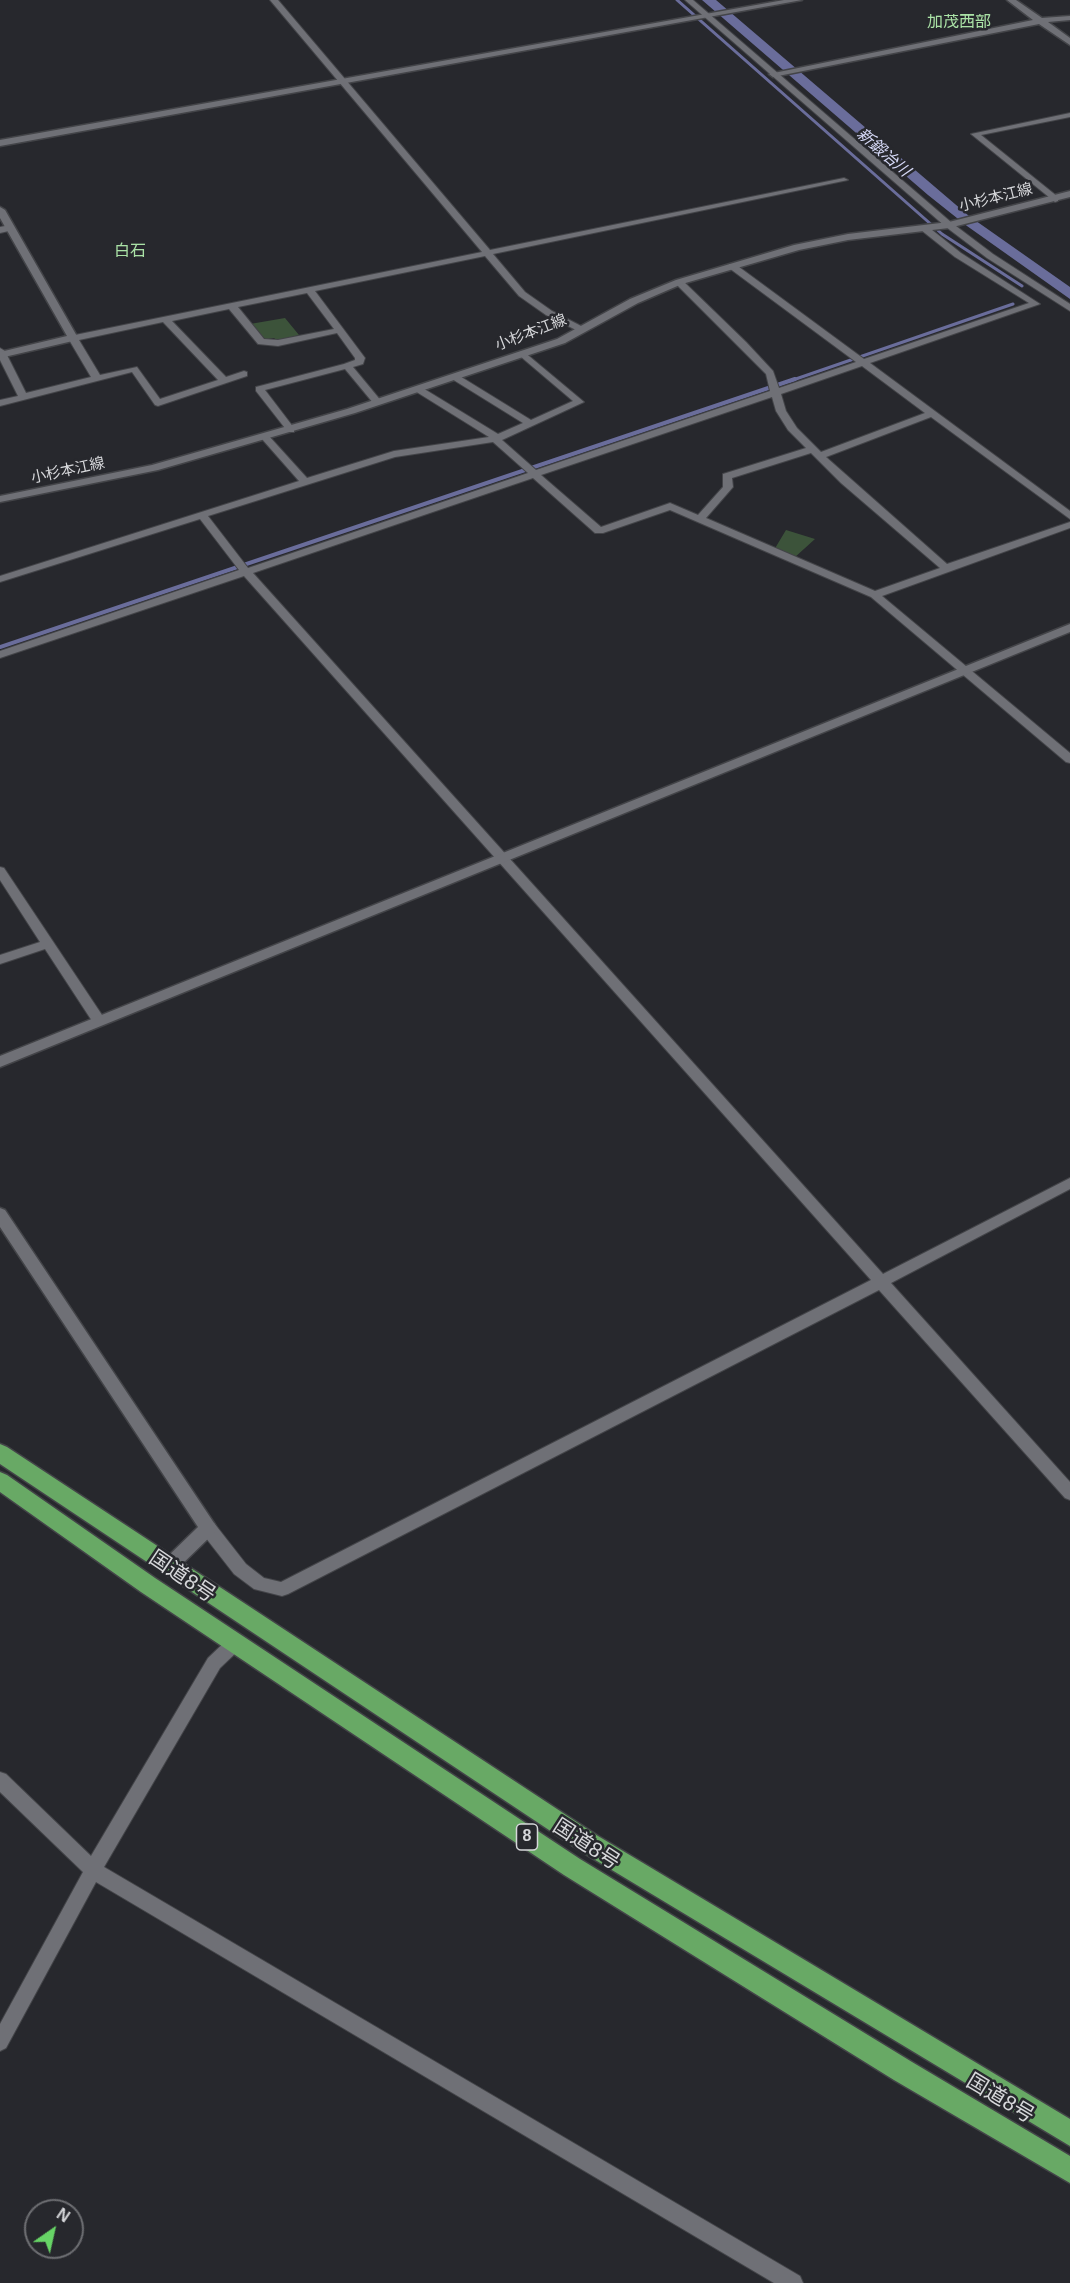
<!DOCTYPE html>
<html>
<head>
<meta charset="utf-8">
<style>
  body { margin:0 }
  #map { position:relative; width:1070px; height:2283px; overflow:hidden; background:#27282d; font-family:Helvetica,sans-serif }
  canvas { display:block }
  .north { position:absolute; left:24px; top:2199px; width:60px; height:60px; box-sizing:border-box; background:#27282d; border:2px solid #6d6e72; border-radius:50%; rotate:34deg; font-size:16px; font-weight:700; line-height:24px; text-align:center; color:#d6d7da }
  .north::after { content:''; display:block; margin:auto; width:21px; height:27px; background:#67d466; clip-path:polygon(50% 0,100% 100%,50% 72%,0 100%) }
</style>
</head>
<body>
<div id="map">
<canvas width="1070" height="2283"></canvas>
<div class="north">N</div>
</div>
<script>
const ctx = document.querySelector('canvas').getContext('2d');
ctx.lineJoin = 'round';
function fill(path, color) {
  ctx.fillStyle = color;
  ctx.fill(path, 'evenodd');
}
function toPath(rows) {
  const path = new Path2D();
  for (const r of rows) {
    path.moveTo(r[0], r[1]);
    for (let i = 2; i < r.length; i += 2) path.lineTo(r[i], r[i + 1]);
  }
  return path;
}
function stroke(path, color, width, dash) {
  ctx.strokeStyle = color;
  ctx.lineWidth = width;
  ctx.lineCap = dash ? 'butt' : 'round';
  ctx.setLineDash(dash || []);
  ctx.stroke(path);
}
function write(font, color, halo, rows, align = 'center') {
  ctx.font = font + ' Helvetica,"Noto Sans JP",sans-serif';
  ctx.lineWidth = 5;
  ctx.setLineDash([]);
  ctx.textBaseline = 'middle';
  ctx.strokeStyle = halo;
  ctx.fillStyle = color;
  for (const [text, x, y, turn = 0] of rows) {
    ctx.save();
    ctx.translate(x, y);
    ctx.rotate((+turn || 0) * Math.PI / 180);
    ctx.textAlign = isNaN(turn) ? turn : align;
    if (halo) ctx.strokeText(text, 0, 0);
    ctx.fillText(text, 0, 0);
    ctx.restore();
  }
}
const green = toPath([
  [285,318,299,335,278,341,274,338,263,340,250,324],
  [786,530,815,539,794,558,774,550]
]);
const water = toPath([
  [702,0,716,0,969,216,1070,287,1070,299,967,226,928,195]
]);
const streamFar1 = toPath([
  [677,0,942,234,1022,286],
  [790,381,1013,304]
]);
const stream = toPath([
  [0,647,795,379]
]);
const street = toPath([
  [270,0,278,0,490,250,844,178,848,180,493,254,525,292,552,311,585,328,587,330,582,333,546,315,519,296,485,256,315,291,365,358,363,364,353,367,382,402,374,404,345,369,265,390,294,428,294,432,288,432,256,391,256,387,344,364,355,360,355,358,337,333,278,346,258,344,229,309,172,321,226,377,244,371,247,372,247,376,158,406,155,405,132,372,0,406,0,400,18,396,0,360,0,348,5,351,26,393,91,377,68,338,70,336,482,252,270,0],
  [307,293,334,329,278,340,264,339,238,307,307,293],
  [163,322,218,380,160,399,137,367,100,375,79,340,163,322],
  [685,0,693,0,952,223,993,254,1070,304,1070,311,987,258,946,227,685,0],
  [1070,113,1070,117,981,135,1058,197,1058,201,1055,202,971,134,1070,113],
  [10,225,14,228,13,230,0,233,0,227,10,225],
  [921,226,927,226,961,253,1040,304,870,363,1070,511,1070,519,931,417,826,457,947,564,1070,522,1070,528,882,596,1070,753,1070,763,1066,762,871,597,670,510,603,533,595,533,533,478,253,573,883,1274,1070,1178,1070,1189,891,1283,1070,1482,1070,1500,1065,1498,879,1290,288,1594,282,1596,254,1589,234,1574,202,1533,200,1528,202,1523,208,1521,214,1523,246,1564,264,1578,281,1582,871,1280,244,576,0,658,0,651,239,570,200,519,0,582,0,576,299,481,262,439,262,435,268,435,307,478,394,451,489,437,415,391,415,387,421,387,498,434,523,423,452,379,452,375,458,375,531,420,573,401,520,356,520,352,523,351,584,402,502,440,536,470,770,391,766,374,676,284,676,280,682,280,746,342,773,371,779,388,856,362,729,268,729,264,735,264,864,359,1029,303,955,257,921,230,921,226],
  [862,366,925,413,821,452,797,428,786,411,781,394,862,366],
  [772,397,776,411,788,430,806,448,723,474,723,487,698,515,670,503,601,527,541,475,772,397],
  [493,442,528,473,248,568,208,516,395,457,493,442],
  [811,453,841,483,940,568,875,591,706,518,733,487,732,478,811,453],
  [0,867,4,868,104,1018,105,1021,104,1024,94,1024,45,949,0,964,0,955,40,942,0,880,0,867],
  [235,1636,241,1638,243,1643,241,1648,220,1668,104,1867,800,2276,803,2283,774,2283,96,1882,6,2048,0,2051,0,2024,83,1872,0,1792,0,1772,6,1774,91,1856,208,1658,229,1638,235,1636]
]);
const secondary = toPath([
  [784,0,802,0,0,146,0,140,784,0],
  [1007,0,1016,0,1042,18,1070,16,1070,20,1048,22,1070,38,1070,45,1039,24,773,77,769,74,1033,20,1007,0],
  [1070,191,1070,197,949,228,848,240,799,250,682,284,638,303,565,343,355,413,158,470,0,502,0,496,152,465,347,409,557,339,630,299,676,280,794,245,848,234,949,222,1070,191],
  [0,207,5,210,78,338,77,340,0,358,0,352,67,336,0,218,0,207],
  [1070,624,1070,632,0,1067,0,1056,1070,624],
  [0,1208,5,1210,214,1523,217,1528,214,1533,175,1571,169,1574,163,1571,160,1566,163,1561,198,1527,0,1227,0,1208]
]);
const highway = toPath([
  [0,1444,7,1447,598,1836,1070,2119,1070,2146,582,1852,0,1464,0,1444],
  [0,1472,7,1475,155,1578,580,1859,912,2062,1070,2156,1070,2183,894,2080,564,1875,141,1592,0,1492,0,1472]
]);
const farStreetnames = [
  ["小杉本江線",996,198,-14],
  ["小杉本江線",531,333,-21],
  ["小杉本江線",68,471,-12]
];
const farNeighbourhoodnames = [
  ["加茂西部",959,23],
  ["白石",130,252]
];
const farWaternames = [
  ["新鍛冶川",883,153,41]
];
const shields = [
  [527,1837,21]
];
const shieldNames = [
  ["8",527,1837]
];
const nearStreetnames = [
  ["国道8号",182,1577,34],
  ["国道8号",586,1845,33],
  ["国道8号",1000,2099,31]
];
fill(green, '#3c533a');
fill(water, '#6a6d9b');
stroke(streamFar1, '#6a6d9b', 3);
stroke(stream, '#6a6d9b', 4);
stroke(street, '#434448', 2);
stroke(secondary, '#434448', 3);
stroke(highway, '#434448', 3);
fill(street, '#6f7076');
fill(secondary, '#6f7076');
fill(highway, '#68a965');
write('15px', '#d6d7da', '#27282d', farStreetnames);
write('16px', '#aae2a6', '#27282d', farNeighbourhoodnames);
write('italic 16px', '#d5d8f6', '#27282d', farWaternames);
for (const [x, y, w] of shields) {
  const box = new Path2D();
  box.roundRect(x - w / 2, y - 13, w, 26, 4.5);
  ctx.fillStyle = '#27282d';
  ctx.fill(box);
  stroke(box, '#d6d7da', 1.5);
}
write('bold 16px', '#d6d7da', null, shieldNames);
write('21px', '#d6d7da', '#27282d', nearStreetnames);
</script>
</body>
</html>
